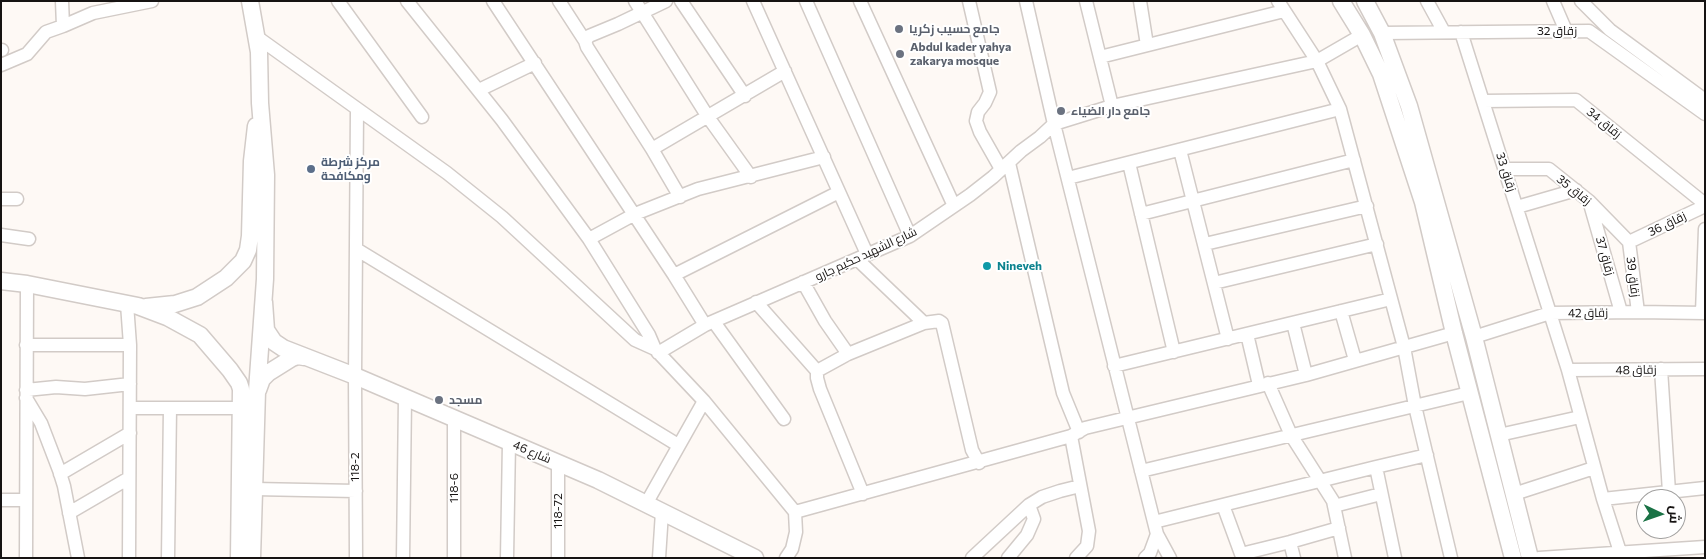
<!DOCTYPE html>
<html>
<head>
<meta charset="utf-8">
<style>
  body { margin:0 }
  #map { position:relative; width:1706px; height:559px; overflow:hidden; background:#fef9f5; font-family:Commissioner,Cairo,sans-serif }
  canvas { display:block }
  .frame { position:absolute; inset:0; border:2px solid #161312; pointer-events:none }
  .north { position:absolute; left:1636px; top:489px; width:50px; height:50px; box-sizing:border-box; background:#fff; border:1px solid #a2a1a0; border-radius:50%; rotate:93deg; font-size:14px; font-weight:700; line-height:20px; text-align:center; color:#161312 }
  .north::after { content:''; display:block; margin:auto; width:18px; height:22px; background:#1a7245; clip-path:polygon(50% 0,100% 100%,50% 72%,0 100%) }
</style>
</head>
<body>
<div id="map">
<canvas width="1706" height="559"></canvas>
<div class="frame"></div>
<div class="north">ش</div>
</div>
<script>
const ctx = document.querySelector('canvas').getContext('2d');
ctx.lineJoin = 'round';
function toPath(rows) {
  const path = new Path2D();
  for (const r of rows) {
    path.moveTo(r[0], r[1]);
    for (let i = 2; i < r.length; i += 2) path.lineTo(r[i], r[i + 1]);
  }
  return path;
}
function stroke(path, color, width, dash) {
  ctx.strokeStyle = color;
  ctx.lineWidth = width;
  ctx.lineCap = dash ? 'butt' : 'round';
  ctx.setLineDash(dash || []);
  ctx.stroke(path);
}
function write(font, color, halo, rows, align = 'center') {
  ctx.font = font + ' Commissioner,Cairo,sans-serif';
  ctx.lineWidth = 4;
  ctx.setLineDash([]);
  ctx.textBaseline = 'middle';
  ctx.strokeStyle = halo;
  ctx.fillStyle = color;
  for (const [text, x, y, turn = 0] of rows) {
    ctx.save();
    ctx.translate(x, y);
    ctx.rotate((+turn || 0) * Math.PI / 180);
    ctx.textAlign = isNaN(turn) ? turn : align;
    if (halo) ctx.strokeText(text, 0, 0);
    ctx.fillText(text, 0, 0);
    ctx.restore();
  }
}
const minor = toPath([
  [62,1,63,26],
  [338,1,422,117],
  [407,1,502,120,589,239,649,335,655,349],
  [493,1,674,275,705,325],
  [559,1,585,41],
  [635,1,708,117,751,177],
  [666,1,618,24,589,36,585,41,587,47,652,149,680,197],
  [681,1,745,96],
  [753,1,867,254],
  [806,1,910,236],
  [860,1,954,206],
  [969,1,990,92,985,103,978,112,976,121,980,132,1001,169],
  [1026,1,1054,124,1157,534,1170,558],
  [1086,1,1112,106],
  [1140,1,1147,45],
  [1278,1,1317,61,1340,109,1404,347,1415,406,1451,558],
  [1427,1,1444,32],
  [1553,1,1566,31],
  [1581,1,1610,30,1705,100],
  [1461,32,1568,370,1603,499,1622,558],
  [1382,33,1589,31,1705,114],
  [257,37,447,173,502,217,635,340,655,349,704,401,795,512,796,532,792,549,786,558],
  [1,50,2,50],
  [1100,57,1284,11],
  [1,65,27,54,46,32,63,26,93,13,152,1],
  [479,90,535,63],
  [1483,101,1576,100,1705,204],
  [652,149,785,71],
  [1180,150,1228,339],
  [1009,163,1063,393,1079,432],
  [1129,163,1174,352],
  [1505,169,1549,169,1589,201,1629,242],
  [1068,178,1340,109],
  [1,199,17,199],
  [1590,204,1621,312],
  [1517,207,1576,190],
  [1141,214,1354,160],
  [1,235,29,239],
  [589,239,635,214,698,189,824,157],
  [1629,242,1705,206],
  [1629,242,1638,312],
  [1205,244,1367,206],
  [356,249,678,445],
  [858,260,924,323],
  [674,275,839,192],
  [803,282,825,321,848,354],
  [1214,283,1377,244],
  [756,302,817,371,817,378,820,389,863,494],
  [127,304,130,345,129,558],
  [1341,311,1355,360],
  [1702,313,1705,229],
  [714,322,784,419],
  [1293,323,1306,375],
  [1247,334,1259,385],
  [1474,337,1550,313,1638,312,1705,313],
  [26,345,130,345],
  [658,353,705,325,910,236,970,195,993,177,1021,151,1040,137,1054,124,1112,106,1317,61,1362,35],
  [1114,366,1391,299],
  [1661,369,1669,492],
  [1568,370,1705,369],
  [817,371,848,354,924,323,939,321,942,323,972,450,979,463],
  [1268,383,1291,435,1333,501,1345,558],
  [26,390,56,387,85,389,130,384],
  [26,398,41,423,59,470,64,486,78,558],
  [130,408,242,408],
  [454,419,454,558],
  [1499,435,1580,417],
  [1071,436,1089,531,1087,546,1076,558],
  [1141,471,1469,393],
  [60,474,130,433],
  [254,489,356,491],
  [1514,494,1594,468],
  [1603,499,1705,488],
  [1,500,26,500],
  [646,504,704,401],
  [1223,505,1241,554,1246,558],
  [1334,506,1381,494],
  [795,512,1071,436,1085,428,1306,375,1454,333],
  [69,513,129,478],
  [1154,522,1376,467],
  [1290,542,1294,558],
  [1241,554,1290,542,1339,528],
  [26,558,27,284],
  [168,558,170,408],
  [356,558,355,376,357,109],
  [403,558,405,398],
  [507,558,509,442],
  [558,558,558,463],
  [659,558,662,512],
  [972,558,1029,505,1042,497,1060,491,1080,486],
  [1008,558,1027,535,1034,519,1029,505],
  [1145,558,1150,553,1157,534],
  [1395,558,1376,467,1427,455],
  [1539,558,1705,547]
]);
const major = toPath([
  [250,1,259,52,260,103,266,175,265,279,257,391,252,558],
  [1341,1,1362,35,1381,74,1423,202,1454,333,1513,558],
  [1365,1,1382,33,1409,106,1474,337,1530,558],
  [1,281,27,284,138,306,167,317,200,335,230,370,239,383,241,389,239,558],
  [264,302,266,330,274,342,283,348,355,376,598,480,755,558],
  [146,307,175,304,197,297,226,278,243,261,248,250,250,236,252,161,256,126],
  [258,390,262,379,268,373,292,358,298,356,304,357]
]);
const markers = [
  [899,29,5,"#6b7280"],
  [900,54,5,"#6b7280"],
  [1061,111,5,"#6b7280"],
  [311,169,5,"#5c6f8a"],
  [987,266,5,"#0f9aa8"],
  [439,400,5,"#6b7280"]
];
const worshipNames = [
  ["جامع حسيب زكريا",909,29],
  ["Abdul kader yahya",910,47],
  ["zakarya mosque",910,61],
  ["جامع دار الضياء",1071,111],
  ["مسجد",449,400]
];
const streetNames = [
  ["زقاق 32",1557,31],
  ["زقاق 34",1604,123,39],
  ["زقاق 33",1506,172,72],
  ["زقاق 35",1574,190,39],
  ["زقاق 36",1667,224,-26],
  ["شارع الشهيد حكيم جارو",866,254,-25],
  ["زقاق 37",1605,256,74],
  ["زقاق 39",1633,277,83],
  ["زقاق 42",1588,313,-1],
  ["زقاق 48",1636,370,-1],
  ["شارع 46",532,452,23],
  ["118-2",355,467,-90],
  ["118-6",454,488,-90],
  ["118-72",558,511,-90]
];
const serviceNames = [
  ["مركز شرطة",321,162],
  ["ومكافحة",321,176]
];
const cultureNames = [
  ["Nineveh",997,266]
];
stroke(minor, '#d2cbc7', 15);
stroke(major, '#d2cbc7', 19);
stroke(minor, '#fff', 12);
stroke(major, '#fff', 16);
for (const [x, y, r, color] of markers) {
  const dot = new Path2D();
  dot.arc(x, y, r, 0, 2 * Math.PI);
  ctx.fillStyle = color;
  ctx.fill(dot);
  stroke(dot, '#fff', 2);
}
write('bold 12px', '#5b616d', '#fff', worshipNames, 'left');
write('12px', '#161312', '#fff', streetNames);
write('bold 12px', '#4e5e75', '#fff', serviceNames, 'left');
write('bold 12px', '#0d838f', '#fff', cultureNames, 'left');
</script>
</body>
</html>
